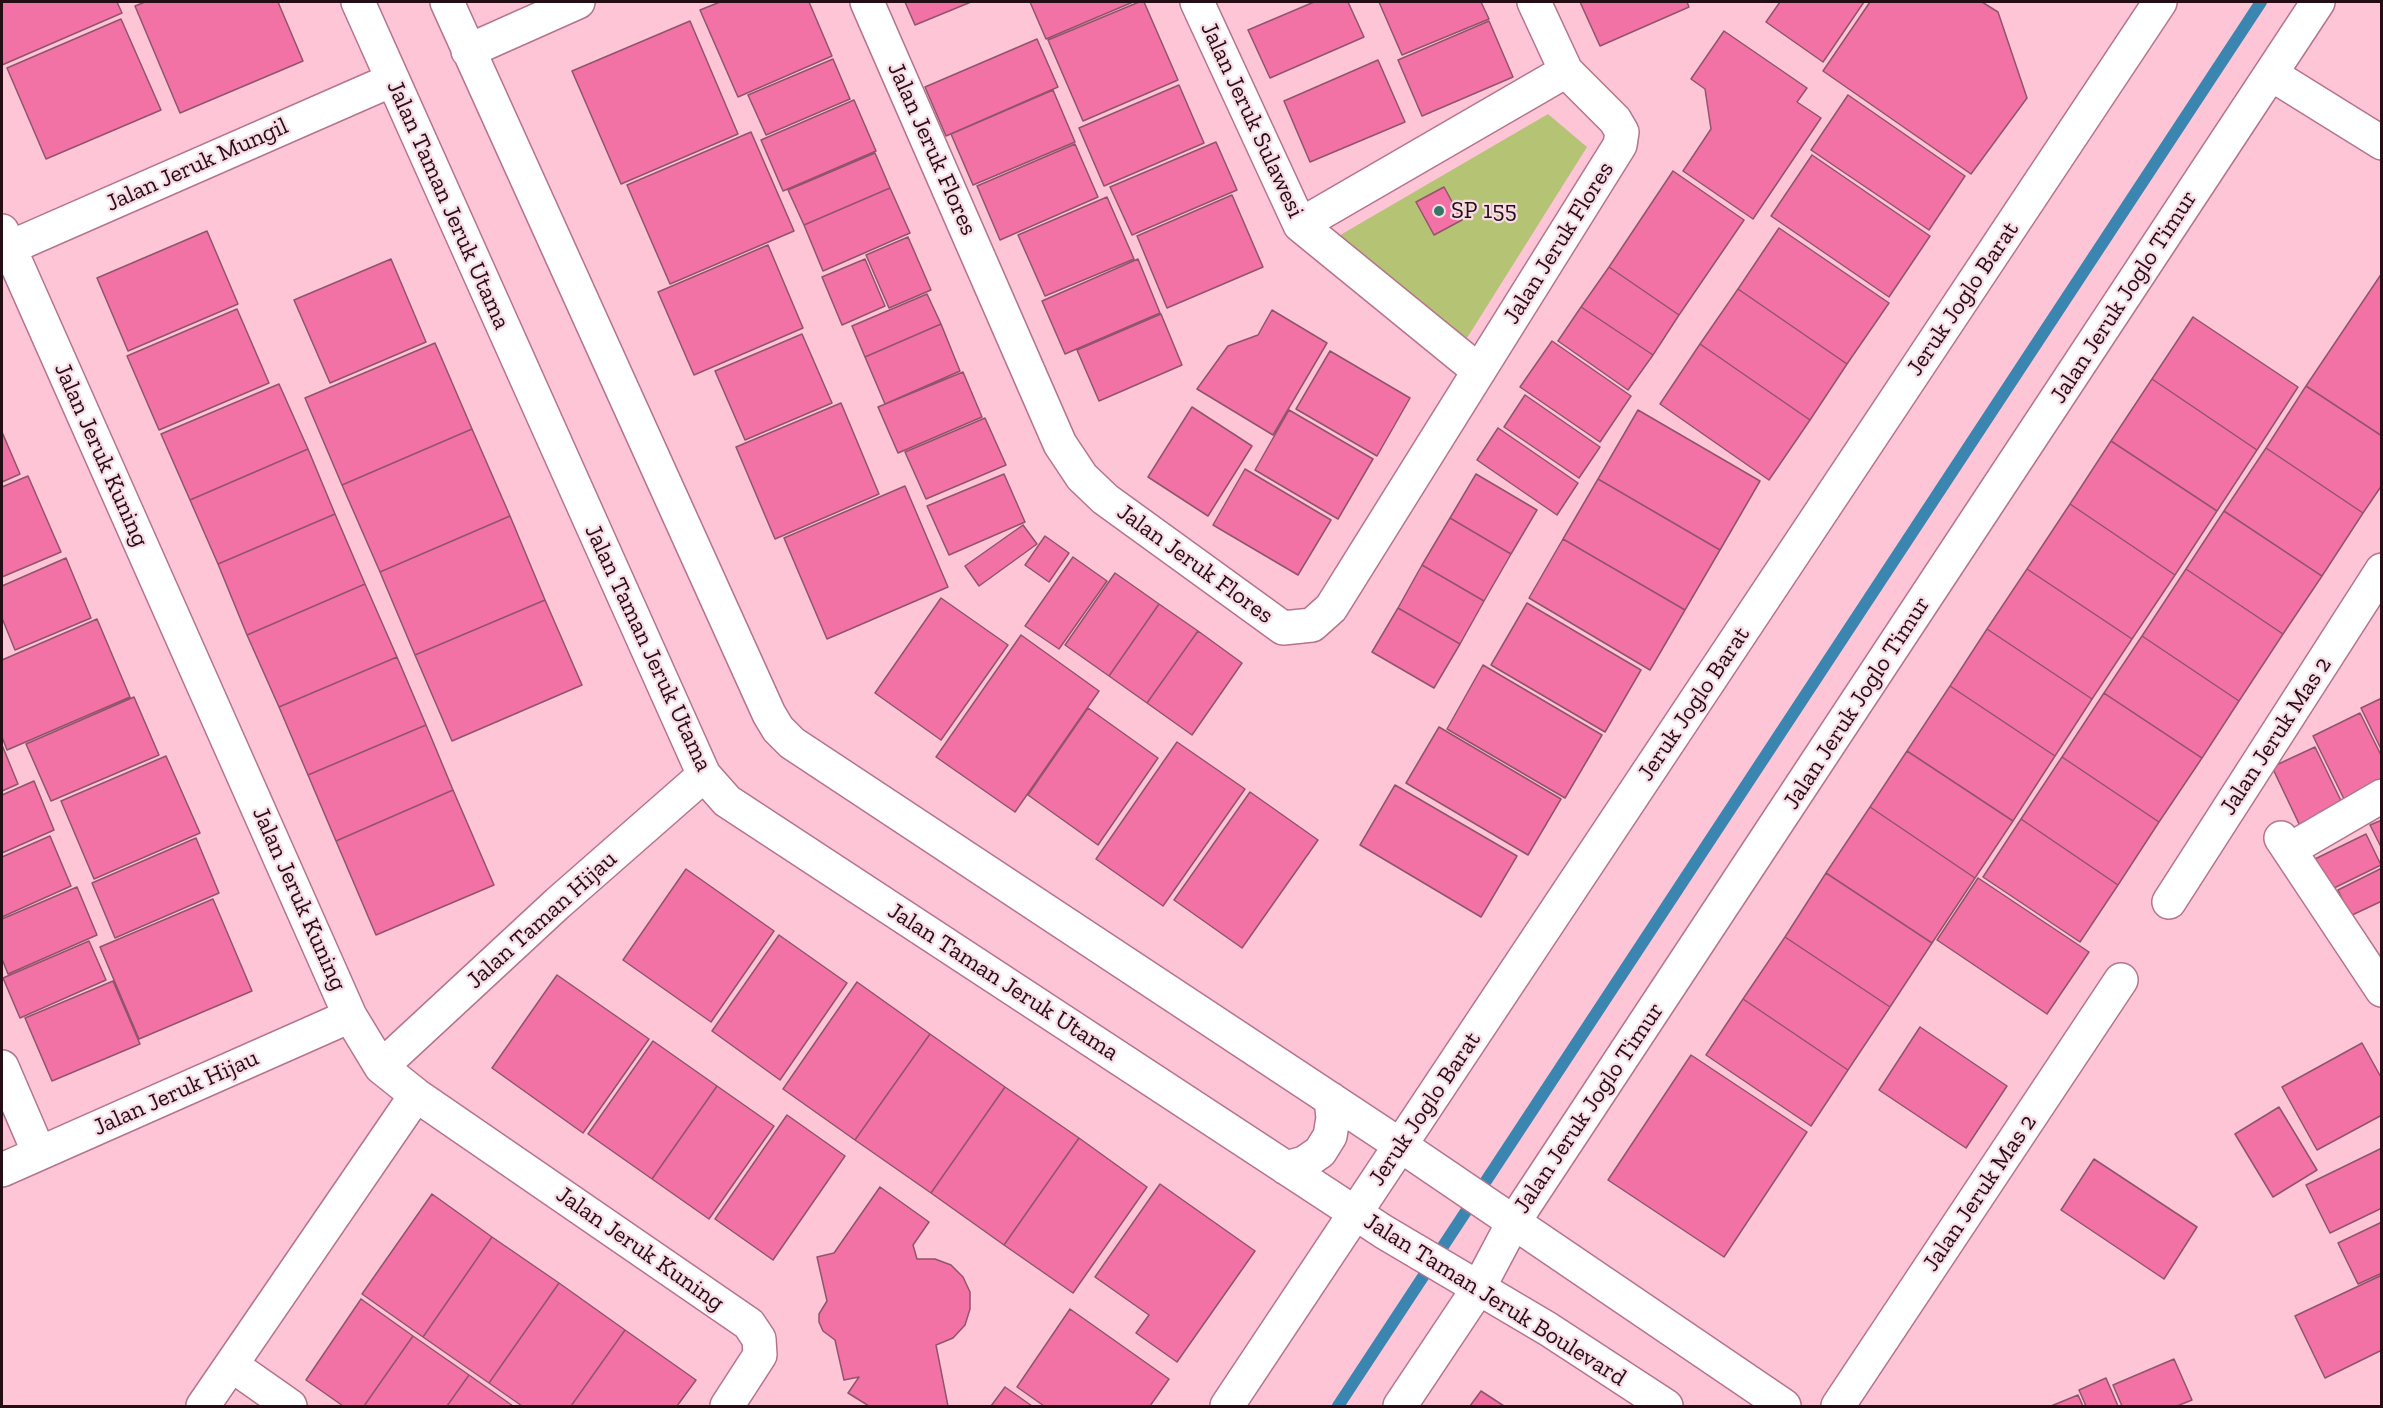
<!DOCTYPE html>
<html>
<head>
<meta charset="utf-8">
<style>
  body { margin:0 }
  #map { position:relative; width:2383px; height:1408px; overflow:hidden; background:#fec5d7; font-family:"Zilla Slab",serif }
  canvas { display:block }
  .frame { position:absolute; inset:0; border:3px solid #250d16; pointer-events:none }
</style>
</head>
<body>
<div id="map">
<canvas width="2383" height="1408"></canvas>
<div class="frame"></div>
</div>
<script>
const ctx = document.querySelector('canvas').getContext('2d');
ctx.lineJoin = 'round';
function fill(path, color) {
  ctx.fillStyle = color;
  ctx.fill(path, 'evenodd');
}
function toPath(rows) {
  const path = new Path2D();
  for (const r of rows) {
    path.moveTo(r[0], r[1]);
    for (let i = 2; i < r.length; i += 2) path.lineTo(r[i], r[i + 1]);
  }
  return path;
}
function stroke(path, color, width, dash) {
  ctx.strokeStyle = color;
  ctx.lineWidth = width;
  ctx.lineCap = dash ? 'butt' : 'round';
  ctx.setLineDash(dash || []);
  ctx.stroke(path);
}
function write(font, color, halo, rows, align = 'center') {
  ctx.font = font + ' "Zilla Slab",serif';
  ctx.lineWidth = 4.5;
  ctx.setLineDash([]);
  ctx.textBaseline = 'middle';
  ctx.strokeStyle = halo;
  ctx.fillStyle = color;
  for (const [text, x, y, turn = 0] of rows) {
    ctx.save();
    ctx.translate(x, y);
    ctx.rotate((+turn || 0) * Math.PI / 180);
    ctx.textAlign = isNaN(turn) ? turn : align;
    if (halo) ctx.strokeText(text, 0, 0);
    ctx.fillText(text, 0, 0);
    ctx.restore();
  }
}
const green = toPath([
  [1548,114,1587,147,1467,338,1330,241]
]);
const stream = toPath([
  [1338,1406,2261,2]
]);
const building = toPath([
  [2,2,117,2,122,13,2,65,2,2],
  [145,2,278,2,303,61,180,113,135,6,145,2],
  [720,2,809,2,832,56,738,97,700,10,720,2],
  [905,2,971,2,915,25,905,2],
  [1030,2,1133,2,1046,39,1030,2],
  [1139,2,1144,2,1178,80,1083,121,1048,40,1139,2],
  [1314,2,1348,2,1364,37,1270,78,1248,30,1314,2],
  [1379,2,1481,2,1489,19,1402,55,1379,2],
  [1580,2,1687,2,1689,7,1600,46,1580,2],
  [1780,2,1864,2,1823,62,1766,22,1780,2],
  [1870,2,1982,2,1998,12,2027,98,1971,174,1823,71,1870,2],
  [121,19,161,110,46,159,7,68,121,19],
  [690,21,738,134,621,184,572,71,690,21],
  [1489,21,1513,77,1422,116,1398,60,1489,21],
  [1724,31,1807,88,1797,102,1821,118,1753,219,1683,171,1711,129,1705,89,1691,79,1724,31],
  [1037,39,1058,87,946,136,925,87,1037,39],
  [833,59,850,99,766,135,748,95,833,59],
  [1378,60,1405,122,1310,162,1284,101,1378,60],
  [1179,85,1204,143,1104,186,1079,128,1179,85],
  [1053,90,1075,142,973,185,951,134,1053,90],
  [1848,95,1965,176,1929,230,1811,150,1848,95],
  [854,100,876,151,783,191,761,140,854,100],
  [751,132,794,231,670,284,627,185,751,132],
  [1216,142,1237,190,1132,235,1110,187,1216,142],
  [1075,144,1098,197,1000,240,977,186,1075,144],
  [875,153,890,188,804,225,788,190,875,153],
  [1812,155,1930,236,1889,297,1771,216,1812,155],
  [1673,171,1744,220,1679,315,1609,267,1673,171],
  [1444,187,1462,220,1434,235,1416,202,1444,187],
  [890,188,910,233,823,271,804,225,890,188],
  [1232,195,1263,267,1167,308,1137,236,1232,195],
  [1107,197,1134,259,1045,296,1018,235,1107,197],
  [1779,228,1889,303,1847,364,1738,289,1779,228],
  [207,231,238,304,128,351,97,278,207,231],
  [908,237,931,290,889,308,866,255,908,237],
  [768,245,803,328,694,375,658,292,768,245],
  [391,259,426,342,330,383,294,300,391,259],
  [865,259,885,306,842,325,822,277,865,259],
  [1138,259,1160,313,1065,354,1042,301,1138,259],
  [1609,267,1679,315,1653,355,1581,307,1609,267],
  [2382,273,2382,436,2306,386,2382,273],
  [1738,289,1847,364,1810,420,1700,344,1738,289],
  [927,294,941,324,865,357,852,326,927,294],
  [1581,307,1653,355,1628,390,1558,341,1581,307],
  [237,309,269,383,159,430,127,356,237,309],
  [1272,310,1327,343,1273,435,1197,389,1228,346,1258,335,1272,310],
  [1161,314,1182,365,1099,401,1077,350,1161,314],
  [2193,317,2298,387,2257,450,2152,379,2193,317],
  [941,324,960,371,885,404,865,357,941,324],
  [802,334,832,403,745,440,715,371,802,334],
  [1552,341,1631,396,1600,442,1520,387,1552,341],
  [435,343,472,429,342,485,305,398,435,343],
  [1700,344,1810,420,1769,480,1660,404,1700,344],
  [1330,351,1410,398,1377,456,1296,409,1330,351],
  [963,372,982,417,898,453,878,407,963,372],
  [2152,379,2257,450,2217,511,2111,441,2152,379],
  [279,384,308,449,190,500,161,434,279,384],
  [2306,386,2382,436,2382,485,2363,513,2266,448,2306,386],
  [1525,395,1600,447,1579,478,1504,427,1525,395],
  [841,403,879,494,775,539,736,447,841,403],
  [1192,407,1252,446,1208,516,1148,477,1192,407],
  [1289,410,1373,459,1338,519,1255,470,1289,410],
  [1638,410,1760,481,1720,550,1598,479,1638,410],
  [985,418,1006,465,926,499,905,452,985,418],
  [1498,428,1578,483,1557,515,1477,460,1498,428],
  [472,429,510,516,380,572,342,485,472,429],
  [2,432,20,474,2,482,2,432],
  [2111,441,2217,511,2175,575,2070,504,2111,441],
  [2266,448,2363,513,2322,576,2224,511,2266,448],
  [308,449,335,514,218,564,190,500,308,449],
  [1245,469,1331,520,1298,575,1213,525,1245,469],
  [1004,474,1025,522,949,555,927,506,1004,474],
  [1476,474,1537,510,1511,554,1450,518,1476,474],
  [28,476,61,552,2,577,2,487,28,476],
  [1598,479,1720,550,1685,610,1563,539,1598,479],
  [905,486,948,587,827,639,784,538,905,486],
  [2070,504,2175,575,2132,639,2027,569,2070,504],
  [2224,511,2322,576,2283,634,2186,569,2224,511],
  [335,514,365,584,247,635,218,564,335,514],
  [510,516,545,600,415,655,380,572,510,516],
  [1450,518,1511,554,1484,601,1422,565,1450,518],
  [1023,525,1037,544,979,586,965,566,1023,525],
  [1045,536,1069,553,1049,582,1025,565,1045,536],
  [1563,539,1685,610,1650,670,1529,598,1563,539],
  [1073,557,1107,581,1059,649,1025,626,1073,557],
  [66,558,91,618,15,650,2,618,2,586,66,558],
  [1422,565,1484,601,1460,644,1398,608,1422,565],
  [2027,569,2132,639,2092,699,1987,629,2027,569],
  [2186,569,2283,634,2239,701,2142,636,2186,569],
  [1115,573,1159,604,1109,676,1065,645,1115,573],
  [365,584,397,657,279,707,247,635,365,584],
  [941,598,1008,645,941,740,875,693,941,598],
  [545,600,582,685,452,741,415,655,545,600],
  [1527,603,1641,670,1605,732,1491,665,1527,603],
  [1159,604,1198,631,1147,703,1109,676,1159,604],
  [1398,608,1460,644,1434,688,1372,652,1398,608],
  [97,619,130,697,7,750,2,737,2,660,97,619],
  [1987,629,2092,699,2055,756,1950,686,1987,629],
  [1198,631,1242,663,1192,735,1147,703,1198,631],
  [1021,635,1099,691,1015,812,936,757,1021,635],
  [2142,636,2239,701,2202,758,2104,693,2142,636],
  [397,657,426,725,308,775,279,707,397,657],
  [1483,665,1602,735,1565,798,1447,729,1483,665],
  [1950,686,2055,756,2013,821,1907,751,1950,686],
  [2104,693,2202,758,2159,822,2062,757,2104,693],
  [134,697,159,755,51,801,26,744,134,697],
  [2382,698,2382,751,2361,708,2382,698],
  [1088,708,1158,758,1098,845,1028,795,1088,708],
  [2360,713,2382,757,2382,783,2345,801,2313,736,2360,713],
  [426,725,453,790,336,841,308,775,426,725],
  [1439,727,1561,799,1528,855,1406,783,1439,727],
  [1177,742,1245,789,1163,906,1096,859,1177,742],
  [2,745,18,784,2,791,2,745],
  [2315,747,2344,807,2301,828,2272,767,2315,747],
  [1907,751,2013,821,1975,878,1870,807,1907,751],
  [166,756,200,833,94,879,61,801,166,756],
  [2062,757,2159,822,2118,885,2021,819,2062,757],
  [34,781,54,830,2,853,2,795,34,781],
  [1395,785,1517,856,1481,917,1360,845,1395,785],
  [453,790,494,885,376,935,336,841,453,790],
  [1250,792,1318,840,1242,948,1174,900,1250,792],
  [1870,807,1975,878,1932,943,1826,873,1870,807],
  [2021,819,2118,885,2080,942,1983,877,2021,819],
  [2382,820,2382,849,2370,825,2382,820],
  [2366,834,2381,865,2330,890,2315,859,2366,834],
  [50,836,71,886,2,917,2,857,50,836],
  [196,838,219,893,115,938,92,883,196,838],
  [2382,868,2382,901,2350,916,2338,890,2382,868],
  [686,869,774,931,711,1022,623,960,686,869],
  [1826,873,1932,943,1890,1007,1785,937,1826,873],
  [1978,878,2089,952,2047,1014,1937,940,1978,878],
  [77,887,97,935,8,974,2,959,2,919,77,887],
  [213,899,252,991,139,1039,100,947,213,899],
  [779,935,847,983,780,1080,712,1031,779,935],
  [1785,937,1890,1007,1848,1070,1743,999,1785,937],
  [89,941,106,980,20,1018,3,978,89,941],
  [557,975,649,1039,583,1133,492,1068,557,975],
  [113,981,140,1044,52,1081,25,1018,113,981],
  [857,982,930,1034,855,1140,783,1089,857,982],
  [1743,999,1848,1070,1811,1126,1706,1055,1743,999],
  [1920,1027,2007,1086,1966,1148,1879,1090,1920,1027],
  [930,1034,1005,1087,931,1193,855,1140,930,1034],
  [653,1041,717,1086,652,1179,588,1134,653,1041],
  [2362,1043,2382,1079,2382,1115,2317,1150,2282,1087,2362,1043],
  [1691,1055,1807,1132,1724,1257,1608,1180,1691,1055],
  [717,1086,774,1126,709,1219,652,1179,717,1086],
  [1005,1087,1079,1138,1004,1245,931,1193,1005,1087],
  [2279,1107,2317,1170,2273,1197,2235,1134,2279,1107],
  [787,1115,845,1156,773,1260,715,1219,787,1115],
  [1079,1138,1147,1187,1073,1293,1004,1245,1079,1138],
  [2382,1148,2382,1208,2330,1233,2306,1185,2382,1148],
  [2094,1159,2197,1227,2164,1279,2061,1210,2094,1159],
  [1160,1184,1255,1251,1177,1362,1136,1333,1149,1315,1095,1277,1160,1184],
  [880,1187,929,1222,913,1245,917,1259,935,1259,951,1265,963,1277,970,1292,970,1309,965,1325,953,1338,936,1345,948,1406,869,1406,848,1393,859,1377,844,1380,835,1340,823,1331,819,1322,819,1314,827,1301,817,1257,834,1253,880,1187],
  [432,1194,492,1237,423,1337,362,1294,432,1194],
  [2382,1222,2382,1273,2358,1284,2338,1243,2382,1222],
  [492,1237,559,1283,489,1383,423,1337,492,1237],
  [2382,1275,2382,1350,2325,1378,2295,1316,2382,1275],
  [559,1283,625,1330,571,1406,522,1406,489,1383,559,1283],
  [361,1299,413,1336,364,1406,343,1406,306,1380,361,1299],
  [1070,1309,1169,1379,1150,1406,1044,1406,1017,1387,1070,1309],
  [625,1330,696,1380,677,1406,571,1406,625,1330],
  [413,1336,469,1375,447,1406,364,1406,413,1336],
  [2174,1359,2192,1400,2177,1406,2122,1406,2113,1385,2174,1359],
  [469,1375,513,1406,447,1406,469,1375],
  [2106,1378,2118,1406,2086,1406,2079,1390,2106,1378],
  [1005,1387,1032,1406,991,1406,1005,1387],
  [1481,1391,1504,1406,1470,1406,1481,1391],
  [2078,1395,2083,1406,2051,1406,2078,1395]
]);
const street = toPath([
  [358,2,704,775,727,801,1384,1232,1548,1329,1666,1406],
  [447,2,769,714,778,729,792,743,1400,1145,1784,1406],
  [867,2,1060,444,1082,477,1105,499,1283,628,1312,625,1331,608,1620,145,1622,132,1615,120,1566,71,1534,2],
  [1197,2,1300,225,1479,371],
  [468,51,578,2],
  [2271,74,2382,143],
  [1300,225,1566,71],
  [2,231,350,1016,381,1067,416,1095,749,1324,759,1339,760,1355,727,1406],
  [2,251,392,80],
  [2281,838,2382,990],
  [2289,850,2382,796],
  [2169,902,2382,570],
  [2,1067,39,1153],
  [381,1067,558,903,704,775],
  [1286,1168,1304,1163,1320,1152,1330,1136,1333,1118,1331,1099],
  [2,1170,350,1016],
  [233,1366,290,1406],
  [203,1406,416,1095],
  [1227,1406,2160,2],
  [1400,1406,1478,1289,1513,1223,2318,2],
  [1838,1406,2121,980]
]);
const markers = [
  [1439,211,6,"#347769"]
];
const streetNames = [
  ["Jalan Jeruk Sulawesi",1252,120,65],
  ["Jalan Jeruk Flores",932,149,66],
  ["Jalan Jeruk Mungil",197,165,-24],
  ["Jalan Taman Jeruk Utama",448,205,66],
  ["Jalan Jeruk Flores",1559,243,-58],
  ["Jalan Jeruk Joglo Timur",2124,297,-57],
  ["Jeruk Joglo Barat",1963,299,-56],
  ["Jalan Jeruk Kuning",101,455,66],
  ["Jalan Jeruk Flores",1195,564,36],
  ["Jalan Taman Jeruk Utama",648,648,65],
  ["Jalan Jeruk Joglo Timur",1857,703,-57],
  ["Jeruk Joglo Barat",1694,704,-56],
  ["Jalan Jeruk Mas 2",2276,736,-57],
  ["Jalan Jeruk Kuning",299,899,66],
  ["Jalan Taman Hijau",542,920,-42],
  ["Jalan Taman Jeruk Utama",1003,982,33],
  ["Jalan Jeruk Hijau",176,1093,-24],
  ["Jalan Jeruk Joglo Timur",1589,1108,-56],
  ["Jeruk Joglo Barat",1425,1109,-56],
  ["Jalan Jeruk Mas 2",1980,1193,-56],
  ["Jalan Jeruk Kuning",640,1249,35],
  ["Jalan Taman Jeruk Boulevard",1495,1300,32]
];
const poiNames = [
  ["SP 155",1451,211]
];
fill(green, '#b5c374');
stroke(stream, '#3a86b1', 12);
fill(building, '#f372a5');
stroke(building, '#91546b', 1.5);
stroke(street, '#b5748b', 36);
stroke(street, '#fff', 33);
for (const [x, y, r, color] of markers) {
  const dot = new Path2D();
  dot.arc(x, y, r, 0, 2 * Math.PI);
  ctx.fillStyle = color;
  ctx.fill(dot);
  stroke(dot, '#f8dbe4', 2);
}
write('24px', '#250d16', '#f8dbe4', streetNames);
write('24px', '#250d16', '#f8dbe4', poiNames, 'left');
</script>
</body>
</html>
